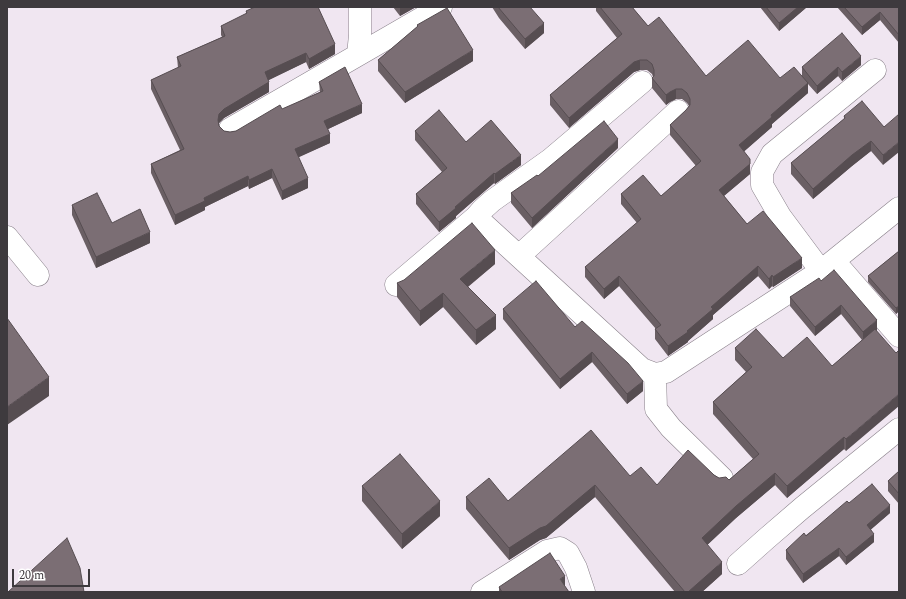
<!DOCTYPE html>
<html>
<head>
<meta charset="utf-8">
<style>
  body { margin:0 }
  #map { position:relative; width:906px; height:599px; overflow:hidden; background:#f0e6f1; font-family:Spectral,serif }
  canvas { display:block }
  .frame { position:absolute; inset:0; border:8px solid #3e3a3e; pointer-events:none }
  .scale { position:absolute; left:12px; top:569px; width:78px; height:18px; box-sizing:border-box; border:2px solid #3e3a3e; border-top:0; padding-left:5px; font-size:12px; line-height:14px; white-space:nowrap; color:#3e3a3e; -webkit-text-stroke:3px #fff; paint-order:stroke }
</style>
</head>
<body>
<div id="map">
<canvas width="906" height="599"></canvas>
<div class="frame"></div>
<div class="scale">20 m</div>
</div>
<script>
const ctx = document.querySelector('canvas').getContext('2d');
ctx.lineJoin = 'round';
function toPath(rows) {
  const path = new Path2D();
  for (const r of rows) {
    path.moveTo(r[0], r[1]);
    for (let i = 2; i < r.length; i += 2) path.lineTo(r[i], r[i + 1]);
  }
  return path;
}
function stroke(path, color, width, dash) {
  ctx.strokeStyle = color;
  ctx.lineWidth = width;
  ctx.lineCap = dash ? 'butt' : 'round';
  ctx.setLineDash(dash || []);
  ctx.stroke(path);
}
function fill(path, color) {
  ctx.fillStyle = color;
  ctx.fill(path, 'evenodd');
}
const minor = toPath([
  [358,55,360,35,360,7],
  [230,129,441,7],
  [476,217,642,369,655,374,666,372,821,271,899,208],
  [7,237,38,275],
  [519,256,678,111],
  [834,261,899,336],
  [821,271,780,216,762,185,762,172,772,154,875,70],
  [396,285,476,217,482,210,492,201,551,159,642,82],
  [655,374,656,409,671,428,722,478],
  [738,564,766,539,802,508,899,429],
  [482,592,547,551,560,548,568,553,576,568,584,592]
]);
const wall = toPath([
  [393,7,416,7,400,16],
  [492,7,530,7,544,33,525,49,499,18],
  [596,7,632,7,648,26,706,76,780,78,802,76,802,67,861,65,842,81,838,76,817,94,808,84,808,93,772,124,772,127,744,151,750,169,750,174,724,196,747,224,802,268,773,287,772,286,769,289,758,276,713,315,713,319,688,341,688,342,668,356,655,339,655,329,656,329,619,286,604,299,585,277,585,267,637,223,621,204,621,194,661,196,696,166,670,135,670,125,686,110,689,106,687,103,682,99,676,99,670,102,666,105,652,88,652,78,653,77,652,74,647,70,640,70,634,72,569,128,550,105,550,95,617,38,596,11],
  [760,7,807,7,779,31],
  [837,7,899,7,899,43,880,20,862,35],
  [246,11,335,54,309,69,306,62,268,80,269,92,224,118,219,123,219,126,224,131,230,132,236,131,320,92,319,82,362,113,328,129,330,143,298,157,308,188,282,200,272,178,249,189,248,186,205,207,205,210,175,225,151,173,151,164,180,150,151,89,151,80,178,68,177,57,222,37,221,35,221,26,246,14],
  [417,25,473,61,405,103,378,71,378,60,417,27],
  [844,116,884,127,883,165,871,151,852,166,813,199,791,174,791,163,844,119],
  [415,131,521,165,495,184,494,183,456,216,456,218,439,232,416,204,416,194,442,172,415,140],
  [618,148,532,228,511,203,511,193,538,176],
  [72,205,150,243,96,268,72,215],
  [899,251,899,311,896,314,868,282,868,276],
  [495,264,468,287,496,329,476,345,443,307,420,326,397,297,397,283],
  [821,281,877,330,846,451,844,449,787,498,775,485,736,518,707,545,722,574,702,592,675,592,595,497,546,538,540,540,509,560,466,509,466,497,508,501,630,476,657,485,714,475,719,478,729,480,753,459,713,414,713,402,746,372,735,360,735,348,783,358,832,366,862,340,841,314,815,336,790,306,790,297],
  [503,309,575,327,643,391,627,404,592,362,560,389,503,319],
  [899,471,899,504,888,491,888,481],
  [362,486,440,516,402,549,362,501],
  [849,503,890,513,871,529,874,542,846,565,839,556,803,583,786,559,786,550],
  [499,587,565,587,569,592,499,592]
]);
const shadedWall = toPath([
  [400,7,416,7,400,16],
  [798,7,807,7,779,31,779,23],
  [880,12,880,20,862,35,862,27],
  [544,23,544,33,525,49,525,39],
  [335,44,335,54,309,69,309,59],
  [473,50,473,61,405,103,405,92],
  [306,53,306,62,265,82,265,72],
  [861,56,861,65,842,81,842,72],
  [640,60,640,70,634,72,569,128,569,118,634,62],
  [838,67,838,76,817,94,817,86],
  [269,82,269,92,224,118,219,123,218,129,218,120,219,114,224,109],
  [808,83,808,93,772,124,772,127,739,156,739,145,771,115],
  [676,89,676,99,670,102,666,105,666,95,670,92],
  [362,104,362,113,324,131,324,121],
  [330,134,330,143,295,159,295,149],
  [618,139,618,148,532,228,532,218],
  [871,141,871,151,852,166,813,199,813,189,852,155],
  [899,142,899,152,883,165,883,155],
  [521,155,521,165,495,184,495,174],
  [750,159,750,174,719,200,719,190],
  [272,169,272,178,249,189,249,180],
  [494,173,494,183,456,216,456,218,439,232,439,222,455,207],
  [248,176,248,186,205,207,205,210,175,225,175,215,204,198],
  [308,178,308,188,282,200,282,191],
  [150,232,150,243,96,268,96,257],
  [495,250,495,264,460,293,460,279],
  [802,258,802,268,773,287,773,277],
  [758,266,758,276,713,315,713,319,688,341,688,342,668,356,668,346,711,307],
  [772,275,772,286,769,289,769,279],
  [619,276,619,286,604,299,604,289],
  [443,293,443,307,420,326,420,311],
  [841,305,841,314,815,336,815,327],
  [899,306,899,311,896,314,896,308],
  [496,315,496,329,476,345,476,330],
  [877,320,877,330,863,342,863,332],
  [592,352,592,362,560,389,560,379],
  [49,377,49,396,7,425,7,407],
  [643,381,643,391,627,404,627,394],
  [899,394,899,406,846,451,846,439],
  [844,437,844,449,787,498,787,486],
  [775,473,775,485,736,518,702,550,702,538,736,506],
  [595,485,595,497,546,538,540,540,509,560,509,548],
  [440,501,440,516,402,549,402,534],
  [890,505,890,513,867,533,867,525],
  [874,534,874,542,846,565,846,557],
  [839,548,839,556,803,583,803,574],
  [722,562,722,574,702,592,688,592],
  [565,576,565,587,560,579]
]);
const building = toPath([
  [255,7,318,7,335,44,309,59,306,53,265,72,269,82,224,109,219,114,218,120,219,126,224,131,230,132,236,131,280,105,282,109,323,91,319,82,345,67,362,104,324,121,330,134,295,149,308,178,282,191,272,169,249,180,248,176,204,198,205,201,175,215,151,164,184,149,151,80,181,66,177,57,225,36,221,26,247,13,246,11,255,7],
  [498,7,530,7,544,23,525,39,498,7],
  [600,7,632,7,648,26,659,17,706,76,748,40,780,78,794,67,808,83,771,115,772,117,739,145,750,159,750,164,719,190,747,224,763,211,802,258,773,277,772,275,769,279,758,266,711,307,713,309,687,331,688,332,668,346,655,329,661,325,619,276,604,289,585,267,641,219,621,194,643,175,661,196,701,161,670,125,686,110,690,105,690,99,687,93,682,89,676,89,670,92,666,95,652,78,654,76,654,70,652,64,647,60,640,60,634,62,569,118,550,95,622,34,600,7],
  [766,7,798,7,779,23,766,7],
  [844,7,899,7,899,35,880,12,862,27,844,7],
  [447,8,473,50,405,92,378,60,418,26,417,25,447,8],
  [842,33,861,56,842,72,838,67,817,86,802,67,842,33],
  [862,101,884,127,899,114,899,142,883,155,871,141,852,155,813,189,791,163,845,118,844,116,862,101],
  [439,110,466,142,491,120,521,155,495,174,494,173,455,207,456,208,439,222,416,194,447,168,415,131,439,110],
  [604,121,618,139,532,218,511,193,537,175,538,176,604,121],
  [97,193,112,223,140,209,150,232,96,257,72,205,97,193],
  [472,223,495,250,460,279,496,315,476,330,443,293,420,311,397,283,404,280,472,223],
  [899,251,899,306,896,308,868,276,899,251],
  [834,270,877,320,863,332,841,305,815,327,790,297,819,278,821,281,834,270],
  [536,281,575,327,582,321,628,363,643,381,627,394,592,352,560,379,503,309,536,281],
  [7,318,49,377,7,407,7,318],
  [756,329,783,358,807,337,832,366,875,329,896,353,899,350,899,394,846,439,844,437,787,486,775,473,736,506,702,538,722,562,688,592,685,592,595,485,546,526,540,528,509,548,466,497,489,478,508,501,591,430,630,476,641,467,657,485,688,450,714,475,719,478,726,477,729,480,759,454,713,402,752,367,735,348,756,329],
  [400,454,440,501,402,534,362,486,400,454],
  [899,471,899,494,888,481,899,471],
  [872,484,890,505,867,525,874,534,846,557,839,548,803,574,786,550,804,533,806,536,847,501,849,503,872,484],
  [67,538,80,568,84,592,8,592,67,538],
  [550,553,565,576,560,579,569,592,502,592,499,587,550,553]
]);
stroke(minor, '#89808a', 23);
stroke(minor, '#fff', 22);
fill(wall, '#6a5f64');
fill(shadedWall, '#564d51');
fill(building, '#7b6e74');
stroke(building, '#564d51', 1);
</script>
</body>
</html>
